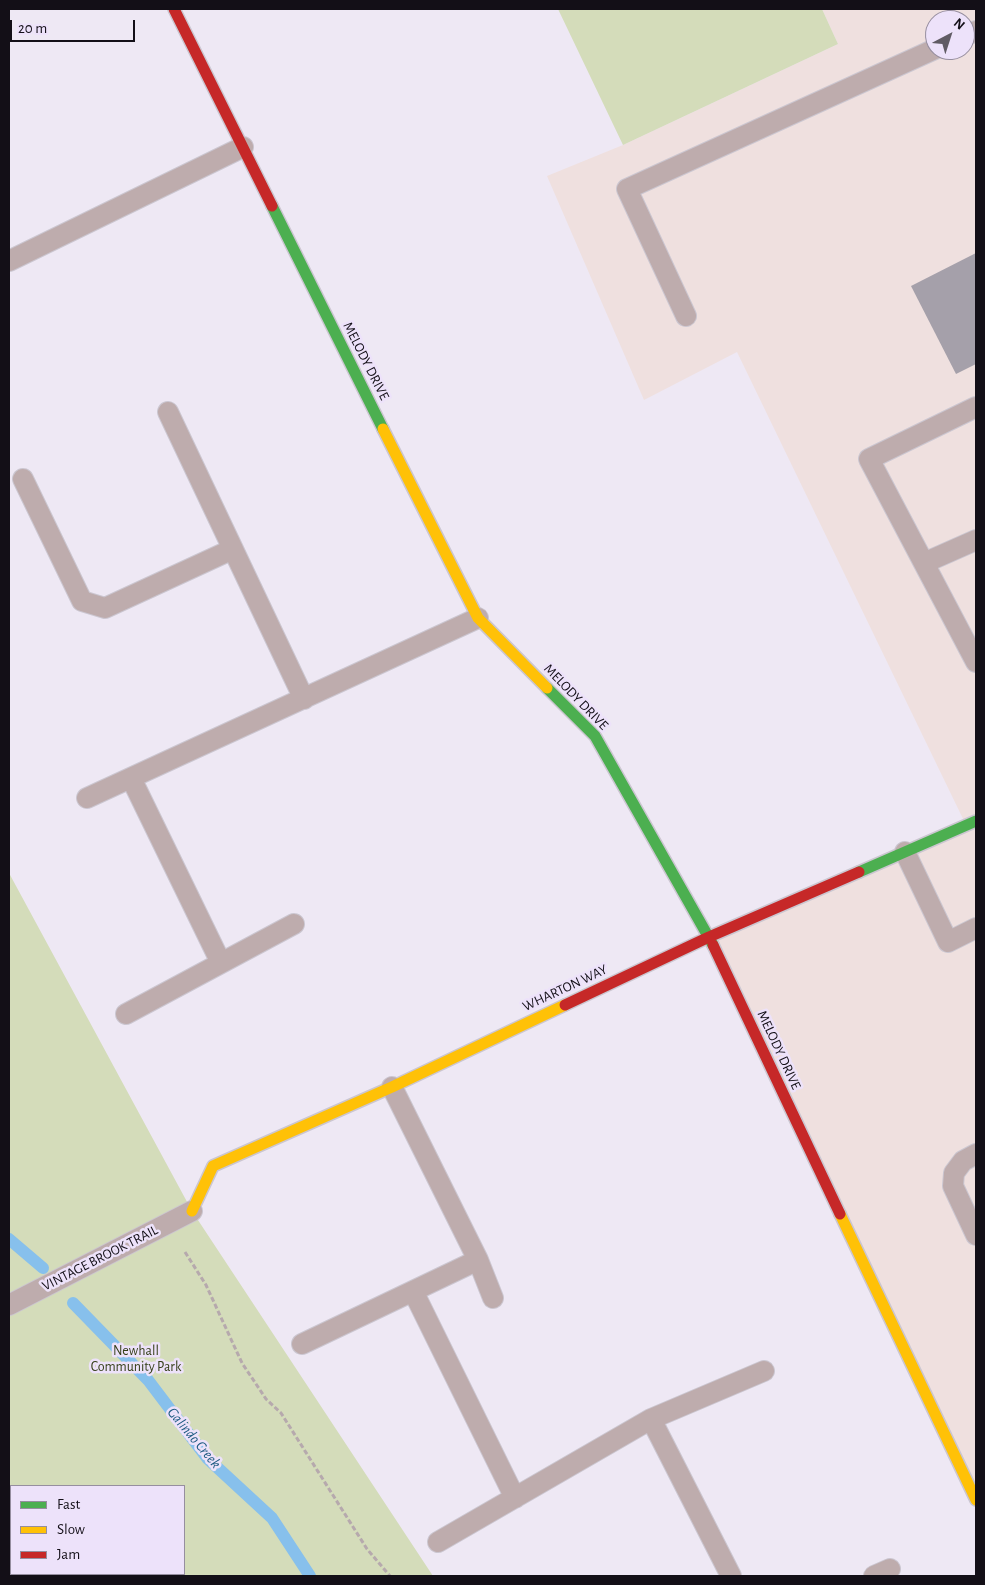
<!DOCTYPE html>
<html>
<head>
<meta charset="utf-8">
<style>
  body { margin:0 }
  #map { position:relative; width:985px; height:1585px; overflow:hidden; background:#eee8f4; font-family:"Alegreya Sans",sans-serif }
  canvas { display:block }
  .frame { position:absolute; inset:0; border:10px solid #130f17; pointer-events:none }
  .legend { position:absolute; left:10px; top:1485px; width:175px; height:90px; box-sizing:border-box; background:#ede2fa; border:1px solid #968e9f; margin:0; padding:6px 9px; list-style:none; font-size:15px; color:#130f17 }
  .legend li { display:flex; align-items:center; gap:10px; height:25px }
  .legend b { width:25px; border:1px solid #968e9f }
  .north { position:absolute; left:925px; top:10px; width:50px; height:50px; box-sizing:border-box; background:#ede2fa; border:1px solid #968e9f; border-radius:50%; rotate:40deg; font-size:14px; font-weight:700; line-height:20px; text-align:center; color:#130f17 }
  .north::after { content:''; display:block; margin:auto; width:18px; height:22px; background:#605b64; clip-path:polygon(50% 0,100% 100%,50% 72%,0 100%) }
  .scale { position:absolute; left:10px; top:20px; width:125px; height:22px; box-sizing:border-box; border:2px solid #130f17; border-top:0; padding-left:6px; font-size:15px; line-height:18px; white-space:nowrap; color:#130f17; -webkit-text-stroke:4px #ede2fa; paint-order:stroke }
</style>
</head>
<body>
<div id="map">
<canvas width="985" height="1585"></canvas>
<div class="frame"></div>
<ul class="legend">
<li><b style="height:6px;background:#4caf50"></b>Fast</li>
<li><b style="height:6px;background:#ffc107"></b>Slow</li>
<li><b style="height:6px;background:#c62828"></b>Jam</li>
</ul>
<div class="north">N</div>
<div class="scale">20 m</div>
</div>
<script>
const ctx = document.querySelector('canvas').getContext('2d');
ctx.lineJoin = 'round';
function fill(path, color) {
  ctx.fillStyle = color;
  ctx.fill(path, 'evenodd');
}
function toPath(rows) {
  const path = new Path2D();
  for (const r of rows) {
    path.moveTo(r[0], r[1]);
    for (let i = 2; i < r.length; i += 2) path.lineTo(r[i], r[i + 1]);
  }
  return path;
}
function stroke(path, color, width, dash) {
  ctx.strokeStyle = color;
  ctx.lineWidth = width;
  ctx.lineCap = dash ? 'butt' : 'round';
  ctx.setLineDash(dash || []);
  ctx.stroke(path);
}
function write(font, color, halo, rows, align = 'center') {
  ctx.font = font + ' "Alegreya Sans",sans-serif';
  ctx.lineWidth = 5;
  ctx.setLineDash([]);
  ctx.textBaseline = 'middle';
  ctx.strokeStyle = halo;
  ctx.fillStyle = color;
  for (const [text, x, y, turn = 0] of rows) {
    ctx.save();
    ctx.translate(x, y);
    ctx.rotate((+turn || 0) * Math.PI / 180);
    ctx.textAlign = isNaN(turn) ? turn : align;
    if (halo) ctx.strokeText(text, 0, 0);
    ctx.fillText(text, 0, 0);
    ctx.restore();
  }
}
const commercial = toPath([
  [822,9,976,9,976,1500,709,937,966,825,737,352,644,400,547,176,623,145,838,44],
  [935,20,965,20,965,50,935,50]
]);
const green = toPath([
  [558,9,822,9,838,44,623,145],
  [9,873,192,1211,433,1576,9,1576],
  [11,1486,184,1486,184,1574,11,1574]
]);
const stream = toPath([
  [9,1239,43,1268],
  [73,1303,148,1380,207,1458,272,1518,310,1576]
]);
const building = toPath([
  [976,253,976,364,956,374,911,286]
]);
const path = toPath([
  [185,1252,206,1285,242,1363,266,1399,281,1413,367,1549,390,1576]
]);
const lane = toPath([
  [965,36,976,31],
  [9,261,243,147],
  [686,316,627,189,935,49],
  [976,407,869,459,976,662],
  [168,412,304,699],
  [23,479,82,601,105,608,233,549],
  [924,563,976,540],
  [131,778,221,963],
  [87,798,478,618],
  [905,852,948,942,976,928],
  [126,1014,294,924],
  [392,1087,478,1260,493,1298],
  [976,1154,963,1161,954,1173,953,1186,976,1235],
  [413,1291,515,1498],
  [9,1305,192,1211],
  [302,1344,478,1260],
  [651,1419,731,1576],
  [438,1542,651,1419,764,1371],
  [874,1576,890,1569]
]);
const fast = toPath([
  [272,206,383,429],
  [547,688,595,736,713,945],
  [859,872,976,821]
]);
const slow = toPath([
  [383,429,478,618,547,688],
  [192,1211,213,1166,392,1087,565,1005],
  [840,1214,976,1500]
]);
const jam = toPath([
  [174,9,272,206],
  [713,945,840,1214],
  [565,1005,709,937,859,872]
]);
const streetNames = [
  ["MELODY DRIVE",366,361,63],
  ["MELODY DRIVE",576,697,46],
  ["WHARTON WAY",565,988,-25],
  ["MELODY DRIVE",779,1050,65],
  ["VINTAGE BROOK TRAIL",100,1258,-27]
];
const parkNames = [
  ["Newhall",136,1351],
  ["Community Park",136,1367]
];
const waterNames = [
  ["Galindo Creek",194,1438,50]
];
fill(commercial, '#efe0df');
fill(green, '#d4dcba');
stroke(stream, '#87c0ec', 12);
fill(building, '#a5a0aa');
stroke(lane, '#cbc6d0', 22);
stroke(fast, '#cbc6d0', 14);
stroke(slow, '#cbc6d0', 14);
stroke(jam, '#cbc6d0', 14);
stroke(path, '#b6a9ad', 3, [5, 2.5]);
stroke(lane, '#beacad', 20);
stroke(fast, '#4caf50', 11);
stroke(slow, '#ffc107', 11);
stroke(jam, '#c62828', 11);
write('14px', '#130f17', '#ede2fa', streetNames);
write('14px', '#353f19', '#ede2fa', parkNames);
write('italic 15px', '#1b5980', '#ede2fa', waterNames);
</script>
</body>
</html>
